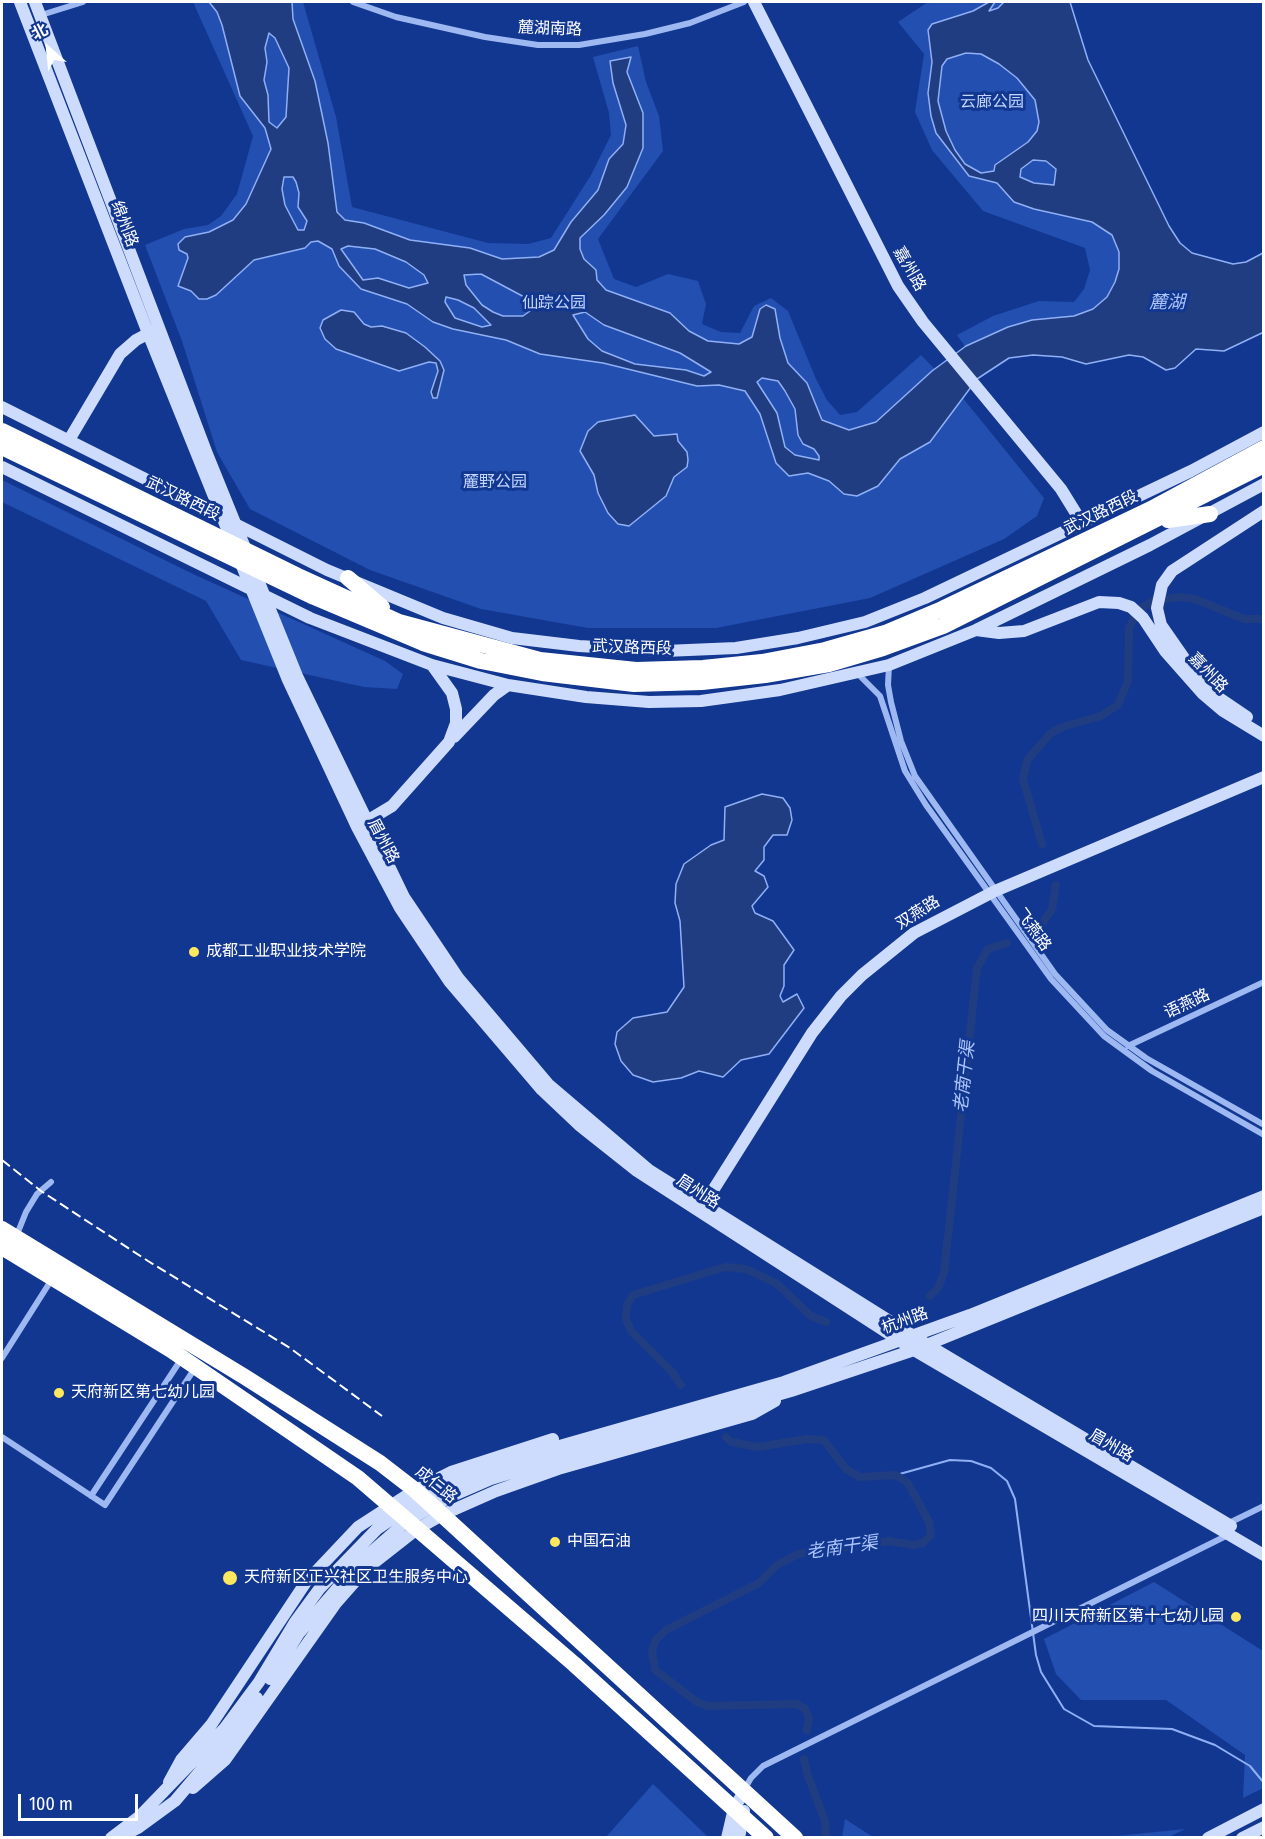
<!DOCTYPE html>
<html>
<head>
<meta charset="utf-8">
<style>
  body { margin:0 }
  #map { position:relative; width:1265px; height:1839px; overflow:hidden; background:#123791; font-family:"Fira Sans Condensed","Noto Sans SC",sans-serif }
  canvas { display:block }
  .frame { position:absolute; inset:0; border:3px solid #fff; pointer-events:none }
  .north { position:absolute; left:18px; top:18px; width:60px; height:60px; -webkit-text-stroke:4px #123791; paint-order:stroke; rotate:333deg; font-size:16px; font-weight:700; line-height:24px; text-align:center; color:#fff }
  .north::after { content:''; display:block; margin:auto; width:21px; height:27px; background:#fff; clip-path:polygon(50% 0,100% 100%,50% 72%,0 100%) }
  .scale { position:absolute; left:18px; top:1794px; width:120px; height:27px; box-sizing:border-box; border:3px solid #fff; border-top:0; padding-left:8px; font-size:18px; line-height:21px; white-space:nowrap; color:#fff; -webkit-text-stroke:4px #123791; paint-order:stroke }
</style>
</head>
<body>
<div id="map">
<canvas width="1265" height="1839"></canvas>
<div class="frame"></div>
<div class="north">北</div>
<div class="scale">100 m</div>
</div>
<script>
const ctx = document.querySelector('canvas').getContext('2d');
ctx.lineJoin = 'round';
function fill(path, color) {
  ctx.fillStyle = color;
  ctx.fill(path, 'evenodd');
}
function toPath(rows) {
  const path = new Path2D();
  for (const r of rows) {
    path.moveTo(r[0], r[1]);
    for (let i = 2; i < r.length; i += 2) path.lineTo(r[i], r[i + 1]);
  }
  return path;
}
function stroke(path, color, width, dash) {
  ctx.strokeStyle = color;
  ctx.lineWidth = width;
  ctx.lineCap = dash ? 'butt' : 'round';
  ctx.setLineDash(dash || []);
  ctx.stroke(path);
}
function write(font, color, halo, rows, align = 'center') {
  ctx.font = font + ' "Fira Sans Condensed","Noto Sans SC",sans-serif';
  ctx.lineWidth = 6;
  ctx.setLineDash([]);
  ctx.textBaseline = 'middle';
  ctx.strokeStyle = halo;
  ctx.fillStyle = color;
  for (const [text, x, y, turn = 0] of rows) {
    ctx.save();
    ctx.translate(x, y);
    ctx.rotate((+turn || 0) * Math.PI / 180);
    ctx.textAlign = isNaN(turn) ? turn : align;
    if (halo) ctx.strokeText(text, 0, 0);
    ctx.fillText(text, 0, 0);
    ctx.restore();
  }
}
const green = toPath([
  [193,2,303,2,336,117,352,207,488,243,528,244,551,238,591,175,611,135,609,113,593,57,638,46,646,82,659,116,663,151,598,239,614,279,636,287,668,274,698,281,706,304,702,324,721,332,740,333,754,306,771,298,788,311,816,379,827,400,840,415,857,412,921,355,962,397,1044,498,1037,516,1004,539,870,598,716,628,588,628,481,609,370,570,250,509,217,452,182,341,145,245,184,229,208,225,221,216,237,194,253,136],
  [928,2,1035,2,1197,349,1175,368,1166,370,1143,357,1129,355,1086,364,1062,357,1033,355,1009,358,984,374,957,335,993,316,1039,301,1074,302,1084,289,1090,270,1085,248,983,211,932,150,915,112,924,54,898,22],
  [2,480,195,575,385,661,403,674,397,689,364,687,241,660,206,601,2,502],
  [1154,1582,1263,1651,1263,1788,1243,1798,1245,1755,1166,1700,1081,1700,1056,1674,1044,1639],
  [653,1784,708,1837,606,1837],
  [845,1819,873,1837,842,1837],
  [1185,1829,1169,1837,1097,1837,1107,1837]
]);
const water = toPath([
  [209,2,292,2,293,19,315,81,328,143,337,212,345,220,364,223,410,240,470,248,502,259,539,257,554,250,571,222,598,190,609,159,623,144,626,125,613,83,610,61,631,57,627,72,643,113,643,148,627,187,604,215,580,238,580,249,584,259,596,270,597,280,606,290,670,313,689,331,708,341,739,344,752,337,760,309,766,305,775,309,780,338,788,363,807,383,822,420,849,430,876,422,932,371,966,346,1008,327,1032,320,1074,316,1093,309,1107,297,1115,282,1119,269,1119,252,1112,235,1092,222,1034,209,1014,202,997,183,969,176,936,133,931,116,928,93,932,62,928,30,932,24,973,11,989,2,995,2,989,11,998,8,1004,2,1070,2,1088,60,1169,226,1180,243,1192,253,1233,264,1246,262,1263,253,1264,332,1224,351,1196,349,1175,368,1166,370,1143,357,1129,355,1086,364,1062,357,1033,355,1009,358,977,379,930,442,900,459,878,486,857,496,844,494,829,481,808,473,789,476,776,463,760,414,745,391,719,385,697,386,603,363,540,354,506,340,453,329,433,322,407,304,361,289,339,266,332,249,318,241,311,242,305,248,254,260,216,295,207,299,199,299,191,291,178,286,188,258,187,254,179,250,178,244,185,237,209,232,233,220,246,204,271,149,265,128,240,96,222,25,217,12,209,2],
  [269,33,275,38,289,68,286,117,277,128,269,122,268,95,264,80,267,62,265,48,269,33],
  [966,53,981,54,999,64,1017,78,1035,100,1039,122,1037,131,1028,142,995,165,994,171,981,173,965,164,955,150,946,131,938,101,942,66,947,59,966,53],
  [1033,160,1046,161,1056,169,1054,185,1034,183,1020,177,1021,169,1033,160],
  [284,177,293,177,296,182,299,193,298,207,307,221,304,230,298,230,285,205,282,189,284,177],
  [348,246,375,249,406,262,424,275,428,283,409,288,378,278,363,280,341,249,348,246],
  [481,274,528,299,537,306,523,316,503,316,493,312,482,305,466,285,464,275,481,274],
  [446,297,458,300,474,308,491,325,482,327,455,318,445,302,446,297],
  [585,312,604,325,680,353,711,372,704,376,686,370,635,364,602,351,588,339,573,315,585,312],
  [762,378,778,381,785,391,795,409,798,435,803,444,814,449,819,456,819,460,795,455,785,447,777,413,757,382,762,378],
  [341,310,354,312,364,324,371,327,382,326,406,333,425,347,440,361,444,370,437,398,433,398,431,392,438,371,436,363,429,362,399,371,336,349,325,339,320,328,323,320,341,310],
  [635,415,654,436,677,434,678,441,687,452,688,460,687,467,674,477,666,496,629,526,618,524,608,513,598,493,594,475,580,451,588,431,598,422,635,415],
  [762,794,783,798,790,808,792,820,787,835,773,835,764,847,764,860,755,871,764,876,768,887,752,906,755,913,773,921,794,950,784,965,784,986,780,996,783,1002,797,994,804,1008,769,1054,741,1060,723,1077,699,1071,681,1078,653,1082,633,1075,621,1061,615,1044,617,1032,633,1018,667,1012,684,987,680,921,675,903,676,884,684,864,711,845,724,840,725,807,762,794]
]);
const stream = toPath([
  [896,1475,950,1460,971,1461,991,1468,1007,1481,1015,1499,1036,1655,1041,1672,1064,1709,1094,1726,1172,1729,1215,1745,1250,1766,1264,1783]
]);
const canal = toPath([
  [1042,844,1023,779,1027,760,1050,734,1062,727,1101,716,1118,705,1128,681,1129,628,1138,610,1153,601,1178,597,1195,599,1244,619,1264,619],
  [1040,927,1052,909,1056,885],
  [930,1296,938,1288,944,1273,977,968,988,949,1007,943],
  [681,1385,672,1372,631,1331,626,1319,627,1305,633,1295,725,1267,746,1269,776,1283,811,1316,826,1322],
  [726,1437,731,1442,758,1447,807,1439,824,1440,846,1469,860,1477,896,1475,908,1483,929,1522,931,1535,923,1543,913,1545,889,1541,798,1554,777,1565,759,1583,666,1630,656,1640,652,1650,655,1670,697,1702,708,1706,797,1704,805,1709,809,1718,807,1730],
  [804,1759,808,1776,825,1821,826,1838]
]);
const street = toPath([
  [353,2,396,17,485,37,538,45,579,45,645,34,690,23,744,2],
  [38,16,83,2],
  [889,665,888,685,891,702,901,741,915,776,1055,974,1107,1030,1146,1058,1264,1125],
  [858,674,880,696,905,771,926,805,1051,979,1104,1036,1152,1071,1264,1135],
  [1128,1046,1264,982],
  [16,1237,26,1212,37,1194,51,1182],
  [2,1358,52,1279],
  [2,1437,105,1505,195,1368],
  [91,1496,182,1358],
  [1229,1523,1264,1506],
  [744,1790,751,1778,763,1766,1228,1535]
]);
const secondary = toPath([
  [20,2,148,333,288,680,357,827,400,908,449,981,542,1090,579,1125,637,1171,914,1350,1264,1555],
  [35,2,207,454,297,676,404,897,459,979,548,1084,649,1170,928,1345,1231,1526],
  [754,2,898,286,923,322,1061,489,1082,523],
  [2,407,327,570,443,618,512,638,579,646,665,651,736,648,798,638,865,622,925,598,1191,471,1264,432],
  [69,440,120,354,136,340,155,330],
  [2,467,310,618,432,665,508,685,586,697,649,702,701,701,780,690,889,665,976,630,1150,545,1264,484],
  [976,630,999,633,1024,631,1099,602,1119,603,1131,607,1143,618,1165,651,1203,694,1223,711,1264,736],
  [1247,717,1219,698,1193,671,1161,625,1157,608,1162,585,1172,571,1264,511],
  [454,737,494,695,508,685],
  [362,824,392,806,449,742,456,723,456,709,452,693,432,665],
  [700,1211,812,1033,841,996,862,975,914,933,995,891,1264,777],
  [270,1679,299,1633,360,1562,408,1520,454,1495,491,1479,553,1460,791,1391,914,1350,1264,1208],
  [169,1782,181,1760,211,1725,306,1582,358,1527,415,1490,451,1472,553,1439],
  [193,1788,225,1760,336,1603,366,1569,417,1529,444,1514,496,1491,558,1469,752,1414,775,1401],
  [122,1836,138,1828,175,1801,231,1735,257,1698],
  [111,1838,140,1816,224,1729,259,1682,295,1622,320,1588,377,1529,422,1498,489,1468,549,1449,784,1382,859,1355,970,1315,1264,1196],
  [727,1838,734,1808,744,1792],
  [739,1838,744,1811],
  [1208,1838,1264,1809],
  [1242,1838,1264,1827]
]);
const highway = toPath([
  [2,431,298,576,399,622,540,660,636,670,703,668,762,662,825,650,885,633,942,609,1151,509,1264,448],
  [2,447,314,597,423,643,481,661,542,673,634,684,702,682,765,675,829,664,883,648,943,626,1264,465],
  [1168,520,1210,514],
  [348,578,382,607],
  [2,1229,245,1377,380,1463,415,1490,795,1838],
  [2,1247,171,1350,358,1478,574,1664,766,1838]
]);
const rail = toPath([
  [2,1160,41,1191,148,1261,290,1348,382,1416]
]);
const markers = [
  [194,952,6,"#ffe85f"],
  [59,1393,6,"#ffe85f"],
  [555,1542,6,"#ffe85f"],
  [230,1578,8,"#ffe85f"],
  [1236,1617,6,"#ffe85f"]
];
const streetNames = [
  ["麓湖南路",550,29,2],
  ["绵州路",124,224,69],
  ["嘉州路",909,269,60],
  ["武汉路西段",183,499,26],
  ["武汉路西段",1101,513,-26],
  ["武汉路西段",632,648,2],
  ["嘉州路",1208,673,46],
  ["眉州路",383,841,62],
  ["双燕路",918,913,-32],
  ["飞燕路",1033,930,54],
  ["语燕路",1187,1004,-25],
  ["眉州路",698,1192,33],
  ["杭州路",905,1321,-20],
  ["眉州路",1111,1446,30],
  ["成仁路",436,1485,39]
];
const parkNames = [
  ["云廊公园",992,103],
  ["仙踪公园",554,304],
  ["麓野公园",495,483]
];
const poiNames = [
  ["成都工业职业技术学院",206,952],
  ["天府新区第七幼儿园",71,1393],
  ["中国石油",567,1542],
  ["天府新区正兴社区卫生服务中心",244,1578],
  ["四川天府新区第十七幼儿园",1224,1617,"right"]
];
const waterNames = [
  ["麓湖",1167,303],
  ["老南干渠",965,1077,-84],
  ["老南干渠",842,1548,-8]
];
fill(green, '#234fb1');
fill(water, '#213d81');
stroke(water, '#90b0f6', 1.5);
stroke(stream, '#90b0f6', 2);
stroke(canal, '#213d81', 8);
stroke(street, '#9eb8f2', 6);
stroke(secondary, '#cddbfc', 12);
stroke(highway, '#fff', 16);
stroke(rail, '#fff', 2, [10, 4.5]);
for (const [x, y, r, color] of markers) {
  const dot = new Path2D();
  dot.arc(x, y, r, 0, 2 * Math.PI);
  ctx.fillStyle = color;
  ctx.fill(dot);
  stroke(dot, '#123791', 2);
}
write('16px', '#fff', '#123791', streetNames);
write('16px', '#c5d6fd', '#123791', parkNames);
write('16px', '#fff', '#123791', poiNames, 'left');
write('italic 18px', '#aac3f9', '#123791', waterNames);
</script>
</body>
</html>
